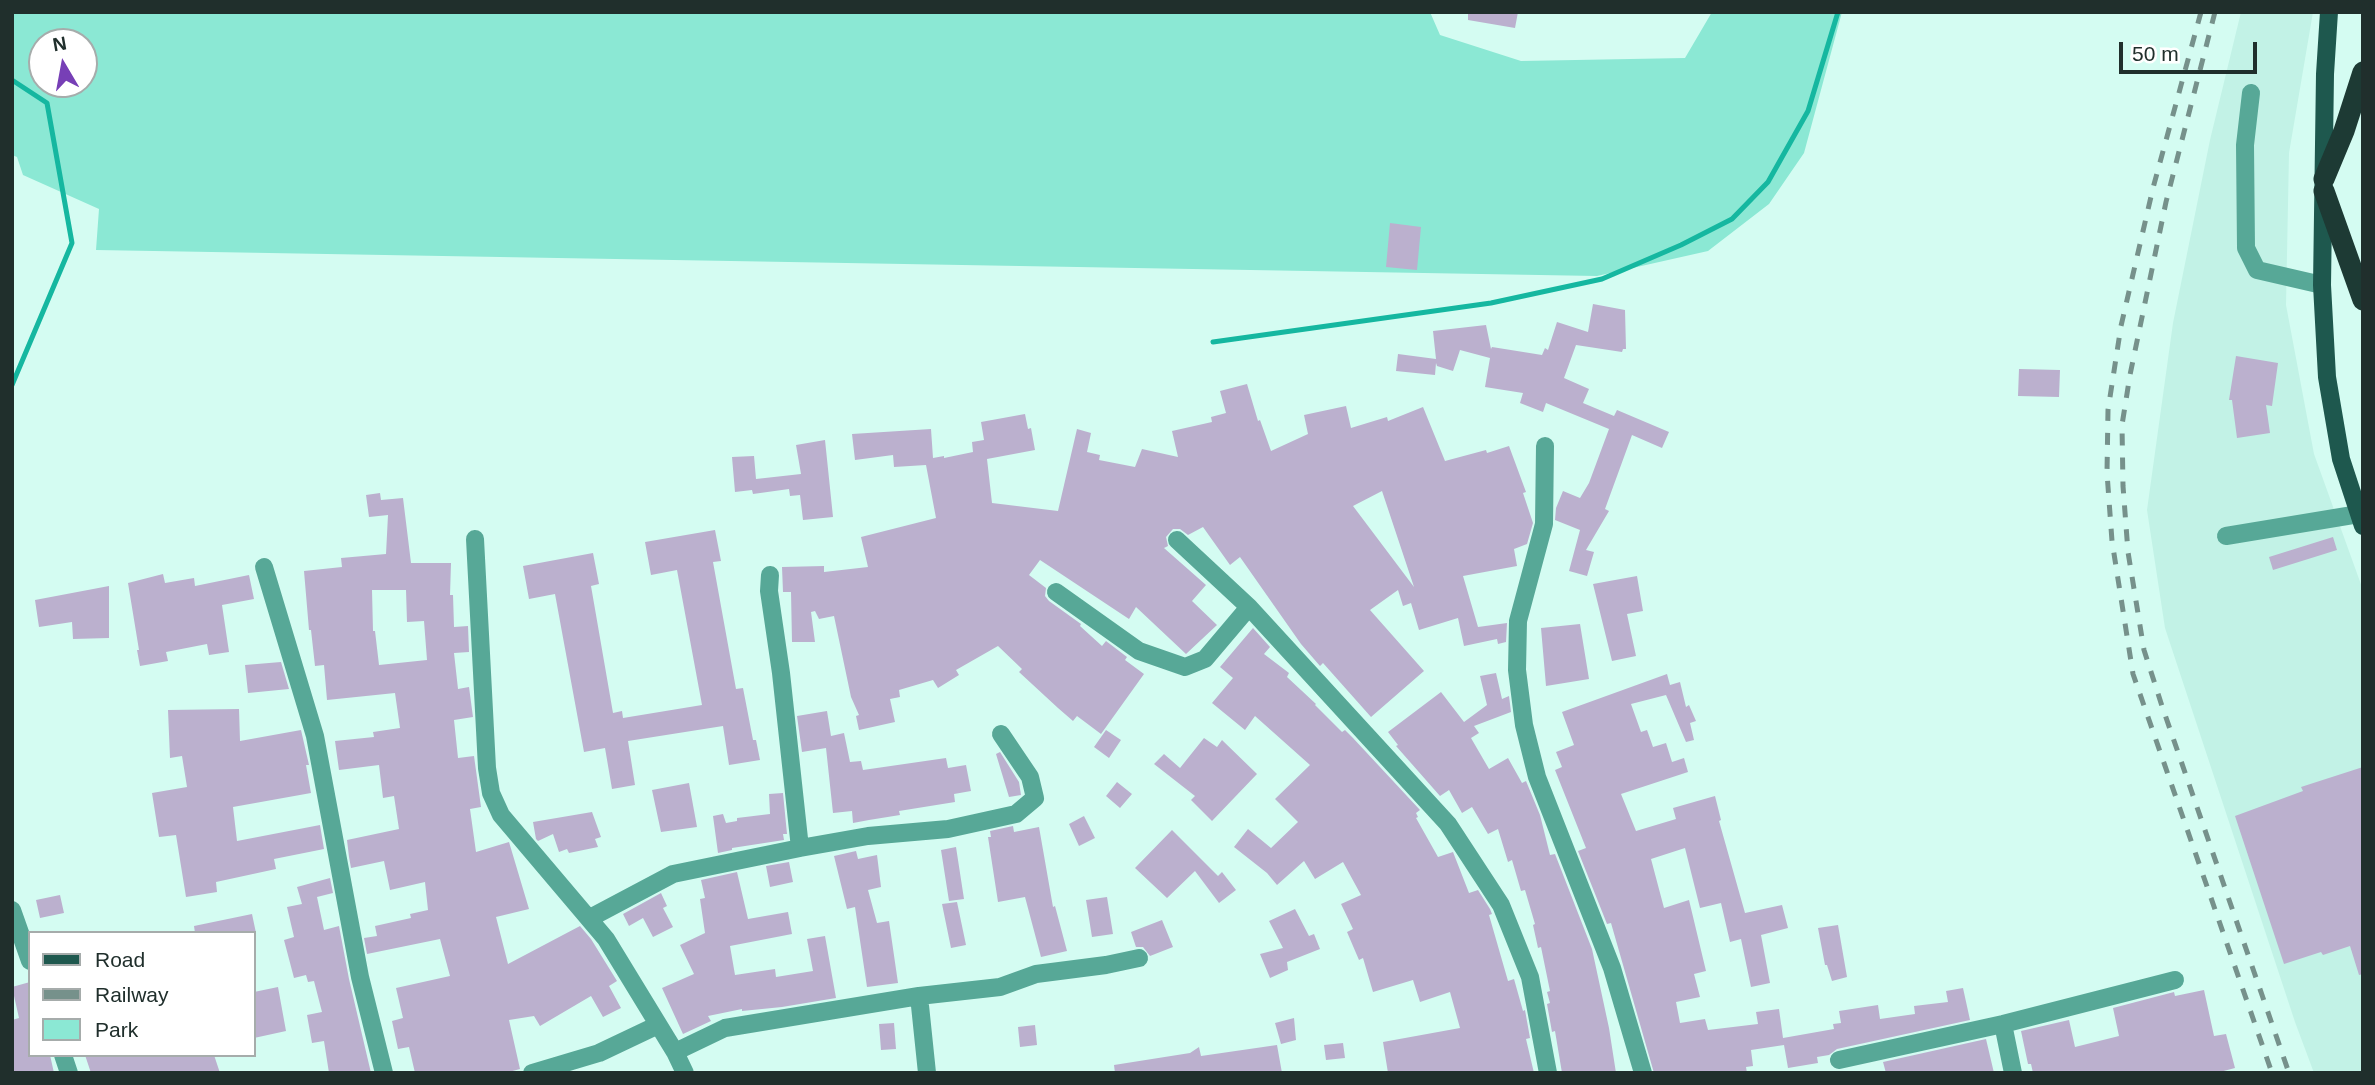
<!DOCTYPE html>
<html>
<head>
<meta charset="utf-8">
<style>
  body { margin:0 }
  #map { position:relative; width:2375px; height:1085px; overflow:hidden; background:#d4fcf2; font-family:Helvetica,sans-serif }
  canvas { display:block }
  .frame { position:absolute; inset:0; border:14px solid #202f2c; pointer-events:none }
  .legend { position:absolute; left:28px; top:931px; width:228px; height:126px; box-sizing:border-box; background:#fff; border:2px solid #a6acab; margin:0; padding:9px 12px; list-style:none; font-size:21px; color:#202f2c }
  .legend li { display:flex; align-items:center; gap:14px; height:35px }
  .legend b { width:35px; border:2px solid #a6acab }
  .north { position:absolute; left:28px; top:28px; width:70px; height:70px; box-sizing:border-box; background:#fff; border:2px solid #a6acab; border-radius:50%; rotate:350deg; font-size:19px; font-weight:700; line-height:28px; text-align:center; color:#202f2c }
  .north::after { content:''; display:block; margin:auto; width:24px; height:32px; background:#773fb6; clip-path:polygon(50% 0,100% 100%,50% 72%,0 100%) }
  .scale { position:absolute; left:2119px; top:42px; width:138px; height:32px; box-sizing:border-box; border:4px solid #202f2c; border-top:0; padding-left:9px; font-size:21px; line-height:24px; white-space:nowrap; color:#202f2c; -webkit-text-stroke:5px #fff; paint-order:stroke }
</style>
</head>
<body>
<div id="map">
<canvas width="2375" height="1085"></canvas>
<div class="frame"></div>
<ul class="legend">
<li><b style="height:9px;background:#1e584e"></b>Road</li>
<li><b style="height:9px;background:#76918b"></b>Railway</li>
<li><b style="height:19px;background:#8be8d4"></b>Park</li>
</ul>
<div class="north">N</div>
<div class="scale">50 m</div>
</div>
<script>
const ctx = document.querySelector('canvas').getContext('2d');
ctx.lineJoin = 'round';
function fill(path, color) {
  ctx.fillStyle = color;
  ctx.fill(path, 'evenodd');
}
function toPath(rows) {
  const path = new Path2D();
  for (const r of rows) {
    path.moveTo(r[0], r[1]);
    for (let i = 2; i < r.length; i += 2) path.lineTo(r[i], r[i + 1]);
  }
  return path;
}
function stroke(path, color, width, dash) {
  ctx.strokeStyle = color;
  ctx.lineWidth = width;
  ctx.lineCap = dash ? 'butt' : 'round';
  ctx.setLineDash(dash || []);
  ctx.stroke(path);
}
const built = toPath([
  [2241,12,2313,12,2289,153,2286,305,2314,454,2363,590,2363,1073,2314,1073,2295,1022,2165,628,2147,510,2173,323,2210,140]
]);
const green = toPath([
  [12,12,1430,12,1440,35,1521,61,1685,58,1712,12,1842,12,1804,153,1769,204,1708,251,1597,276,96,250,99,209,23,175,17,157,12,155],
  [42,42,84,42,84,84,42,84]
]);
const stream = toPath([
  [12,80,47,103,72,243,12,385],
  [1213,342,1491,303,1602,279,1681,245,1732,219,1768,182,1808,111,1838,12]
]);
const building = toPath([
  [1468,12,1518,12,1515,28,1468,20],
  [1390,223,1421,227,1417,270,1386,267],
  [1593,304,1625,310,1626,349,1623,349,1622,352,1576,345,1564,378,1589,389,1583,403,1614,416,1617,410,1669,432,1662,448,1632,435,1605,509,1609,511,1586,550,1594,552,1587,576,1569,571,1580,530,1555,520,1556,508,1563,491,1580,498,1589,483,1609,429,1546,403,1543,412,1520,403,1523,393,1485,387,1490,358,1460,350,1453,371,1437,366,1436,363,1435,375,1396,371,1398,354,1436,359,1433,331,1486,325,1491,349,1492,347,1542,355,1545,348,1548,350,1557,322,1588,332],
  [2236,356,2278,363,2272,406,2266,405,2270,433,2237,438,2232,400,2229,400],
  [2019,369,2060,370,2059,397,2018,396],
  [1247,384,1258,421,1260,420,1271,451,1308,434,1304,415,1346,406,1351,428,1387,417,1388,421,1423,407,1445,461,1486,450,1487,453,1509,446,1526,492,1523,493,1533,523,1527,544,1514,549,1517,566,1463,576,1478,627,1507,623,1506,642,1498,644,1497,639,1464,646,1458,618,1419,630,1411,603,1403,606,1398,590,1370,610,1424,671,1371,717,1323,663,1320,666,1301,644,1240,557,1230,565,1203,527,1188,535,1180,529,1173,529,1166,537,1168,546,1164,548,1206,585,1192,601,1217,625,1186,654,1136,607,1129,619,1040,560,1029,575,1046,588,1045,596,1049,601,1081,624,1080,626,1102,646,1106,641,1127,657,1125,660,1144,674,1101,734,1077,716,1073,721,1058,708,1019,672,1022,669,998,646,956,670,959,675,938,688,933,680,899,690,900,697,890,699,895,722,859,730,856,716,859,715,851,697,834,616,819,619,815,611,811,612,815,642,792,642,791,592,783,592,782,567,824,566,824,572,868,567,861,537,936,518,926,465,894,467,893,455,855,460,852,434,931,429,933,458,944,456,944,458,973,452,972,442,984,440,981,422,1025,414,1028,429,1031,428,1035,450,987,459,992,503,1058,511,1077,429,1091,433,1087,452,1100,455,1099,460,1135,467,1142,449,1178,457,1172,431,1212,422,1211,417,1226,413,1220,391],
  [1382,491,1414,587,1353,506],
  [825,440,833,517,803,520,800,495,790,496,789,489,753,494,752,490,735,492,732,457,754,456,756,479,801,474,796,445],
  [380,493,381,500,403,498,411,563,451,563,450,595,453,595,454,627,468,626,469,652,454,653,458,689,469,687,473,717,454,720,458,758,474,756,481,807,470,809,476,852,509,842,529,909,496,917,508,964,580,926,591,939,617,981,609,986,621,1008,603,1017,591,996,540,1026,534,1016,509,1020,520,1069,505,1073,415,1073,409,1047,398,1049,392,1021,403,1018,396,988,450,976,440,939,367,954,364,938,377,936,375,926,411,918,410,914,428,910,425,882,390,890,384,861,351,868,349,857,347,840,399,829,394,796,383,798,379,765,339,770,335,741,374,737,373,732,400,728,395,693,327,700,324,665,315,666,311,630,309,630,304,571,342,567,341,558,386,554,388,515,369,517,366,495],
  [372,590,406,590,407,622,424,621,427,660,379,665,375,631,373,631],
  [715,530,721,561,713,562,736,689,743,688,753,740,756,740,760,760,729,765,723,726,628,741,635,785,612,789,605,748,584,752,555,594,529,599,523,566,593,553,599,584,591,586,613,713,622,711,623,718,702,705,677,570,651,575,645,542],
  [2333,537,2337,550,2273,570,2269,557],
  [163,574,165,583,194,578,195,586,249,575,254,599,222,605,229,652,209,655,207,644,166,652,168,661,140,666,137,650,139,650,128,583],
  [1637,576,1643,611,1627,614,1636,656,1612,661,1593,584],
  [109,586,109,638,73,639,72,622,39,627,35,600],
  [1580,624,1589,679,1546,686,1541,628],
  [1253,628,1270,647,1264,654,1289,673,1287,677,1316,704,1315,705,1342,732,1345,730,1353,738,1420,810,1416,813,1418,817,1416,818,1438,857,1453,852,1469,893,1478,890,1490,909,1492,914,1489,915,1508,981,1514,979,1523,1011,1525,1010,1530,1038,1526,1039,1534,1073,1388,1073,1383,1042,1460,1028,1450,992,1420,1002,1413,980,1373,992,1363,958,1359,960,1347,932,1353,929,1341,904,1361,895,1343,862,1315,879,1304,861,1277,885,1267,873,1234,847,1248,829,1271,848,1298,822,1275,799,1310,765,1255,716,1245,730,1212,703,1233,678,1220,667],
  [281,662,289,689,248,693,245,665],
  [1496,673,1502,699,1509,696,1511,712,1474,726,1479,733,1471,738,1489,769,1508,758,1522,783,1526,781,1540,815,1550,855,1555,854,1592,949,1609,1028,1616,1073,1562,1073,1555,1031,1552,1032,1547,1004,1550,1003,1547,992,1550,991,1541,947,1538,948,1533,925,1535,924,1525,890,1521,891,1512,860,1508,862,1498,829,1488,834,1472,807,1462,813,1449,790,1440,796,1396,746,1398,745,1388,732,1441,692,1464,722,1487,705,1480,676],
  [1667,674,1670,685,1680,682,1686,707,1689,705,1696,721,1690,723,1694,740,1686,742,1666,695,1631,704,1641,732,1647,730,1653,747,1666,743,1672,762,1684,758,1688,772,1621,794,1636,831,1676,819,1673,808,1715,796,1721,820,1719,821,1745,913,1782,905,1788,928,1761,935,1770,983,1751,987,1741,939,1730,942,1721,903,1700,908,1685,848,1651,859,1664,908,1689,900,1706,971,1694,974,1700,997,1676,1002,1680,1023,1705,1019,1708,1030,1758,1024,1756,1012,1779,1009,1783,1038,1834,1029,1833,1024,1841,1023,1839,1011,1878,1005,1880,1019,1915,1014,1914,1006,1948,1002,1946,991,1963,988,1970,1020,1837,1049,1829,1055,1817,1057,1818,1063,1788,1068,1784,1045,1751,1050,1753,1066,1746,1067,1747,1073,1654,1073,1611,923,1607,924,1578,851,1586,848,1555,770,1562,767,1556,752,1574,745,1562,712],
  [239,709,240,741,301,730,309,765,306,765,311,793,233,807,237,841,320,825,324,849,274,859,276,869,216,882,217,892,186,897,176,835,159,837,152,793,187,787,182,756,170,758,168,710],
  [827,711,831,736,844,733,850,762,861,761,863,770,946,758,948,768,966,765,971,791,954,794,955,802,899,811,900,815,869,820,853,823,852,811,833,813,826,748,802,752,797,716],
  [1106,730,1121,740,1109,758,1094,747],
  [1204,738,1217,747,1222,740,1257,774,1212,821,1191,800,1195,796,1154,764,1164,754,1180,768],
  [1000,752,1019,782,1021,795,1009,797,996,754],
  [2363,767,2363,974,2359,975,2350,946,2323,955,2321,952,2284,964,2235,816,2303,791,2301,787],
  [1117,782,1132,794,1120,808,1106,796],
  [689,783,697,827,661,832,652,790],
  [783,793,787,834,783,834,784,840,732,848,732,850,718,853,713,816,723,814,726,823,737,821,737,818,770,814,769,794],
  [592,812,601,837,595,839,598,847,569,853,567,849,559,852,553,834,538,841,536,839,533,822],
  [1084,816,1095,838,1079,846,1069,824],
  [1013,826,1014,832,1039,827,1053,907,1055,906,1067,951,1041,957,1025,897,998,902,988,837,991,837,990,831],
  [1172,830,1218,876,1222,872,1236,890,1219,903,1195,871,1167,898,1135,868],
  [956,847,964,899,949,901,941,850],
  [856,851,858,859,877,855,881,887,868,890,877,923,889,921,898,983,867,987,855,907,847,909,834,856],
  [789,862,793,882,770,887,766,866],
  [737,872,748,919,788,912,792,934,730,946,735,975,775,969,776,977,813,971,807,939,825,936,836,998,782,1007,742,1011,742,1009,708,1016,711,1021,683,1034,662,988,694,974,680,945,705,933,700,899,705,898,701,880],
  [330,878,333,893,317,897,324,930,339,926,349,979,371,1073,329,1073,324,1041,312,1043,307,1015,322,1012,314,981,308,982,306,975,294,978,284,940,294,937,287,907,302,904,297,887],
  [661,893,667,906,663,908,673,927,653,937,643,918,629,926,623,914],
  [60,895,64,913,40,918,36,900],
  [1107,897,1113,934,1092,937,1086,900],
  [957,902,966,945,951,948,942,904],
  [1295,909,1309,936,1314,934,1320,949,1287,962,1288,970,1270,978,1260,954,1283,948,1269,921],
  [252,914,256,933,195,933,194,926],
  [1162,920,1173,947,1150,956,1143,947,1136,947,1131,932],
  [1838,925,1847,977,1832,981,1827,965,1825,965,1818,928],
  [30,982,30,1055,50,1055,54,1073,12,1073,12,1020,19,1018,12,987],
  [278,987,286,1031,254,1038,254,992],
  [2204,990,2214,1036,2226,1034,2235,1068,2216,1073,2033,1073,2031,1064,2028,1064,2021,1031,2069,1020,2075,1047,2119,1036,2113,1008,2174,992,2175,996],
  [1294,1018,1296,1040,1281,1044,1275,1023],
  [894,1023,896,1049,881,1050,879,1024],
  [1035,1025,1037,1045,1020,1047,1018,1027],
  [1986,1039,1994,1073,1886,1073,1883,1062],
  [1343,1043,1345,1058,1326,1060,1324,1045],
  [1277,1045,1282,1073,1115,1073,1114,1065,1190,1053,1199,1047,1201,1056],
  [85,1055,214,1055,220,1073,91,1073]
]);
const minor = toPath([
  [2251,93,2245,145,2246,248,2257,270,2322,285],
  [1545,446,1544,524,1518,621,1517,670,1524,725,1537,777,1612,968,1643,1073],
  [2226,536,2359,514],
  [475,539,487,768,491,793,501,815,606,939,675,1052,685,1073],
  [1177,540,1249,607,1448,824,1501,905,1530,977,1548,1073],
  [264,567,315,736,360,977,384,1073],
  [770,575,769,591,781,673,800,848],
  [1056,592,1139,651,1185,667,1205,659,1249,607],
  [12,910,30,961],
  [590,918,673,874,800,848,868,836,948,829,1016,814,1035,798,1030,777,1001,734],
  [919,996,927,1073],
  [2003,1024,2013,1073],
  [675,1052,725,1028,919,996,1000,987,1036,974,1106,965,1139,958],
  [63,1055,69,1073],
  [1839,1060,2003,1024,2175,980],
  [532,1073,599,1053,658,1025]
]);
const major = toPath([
  [2329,12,2325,74,2322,285,2327,377,2341,459,2363,526]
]);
const highway = toPath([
  [2324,179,2344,131,2363,72],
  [2324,191,2363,300]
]);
const rail = toPath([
  [2201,12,2153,188,2121,326,2108,410,2107,473,2112,541,2133,674,2272,1073],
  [2215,12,2166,202,2130,375,2122,425,2123,486,2128,552,2144,650,2162,706,2289,1073]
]);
fill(built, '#c2f2e6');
fill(green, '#8be8d4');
stroke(stream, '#15b7a0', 5);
fill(building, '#bbb0ce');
stroke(minor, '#57a897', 18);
stroke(major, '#1e584e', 18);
stroke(highway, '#1d3a34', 21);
stroke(rail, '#76918b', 5, [12, 12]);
</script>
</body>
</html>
